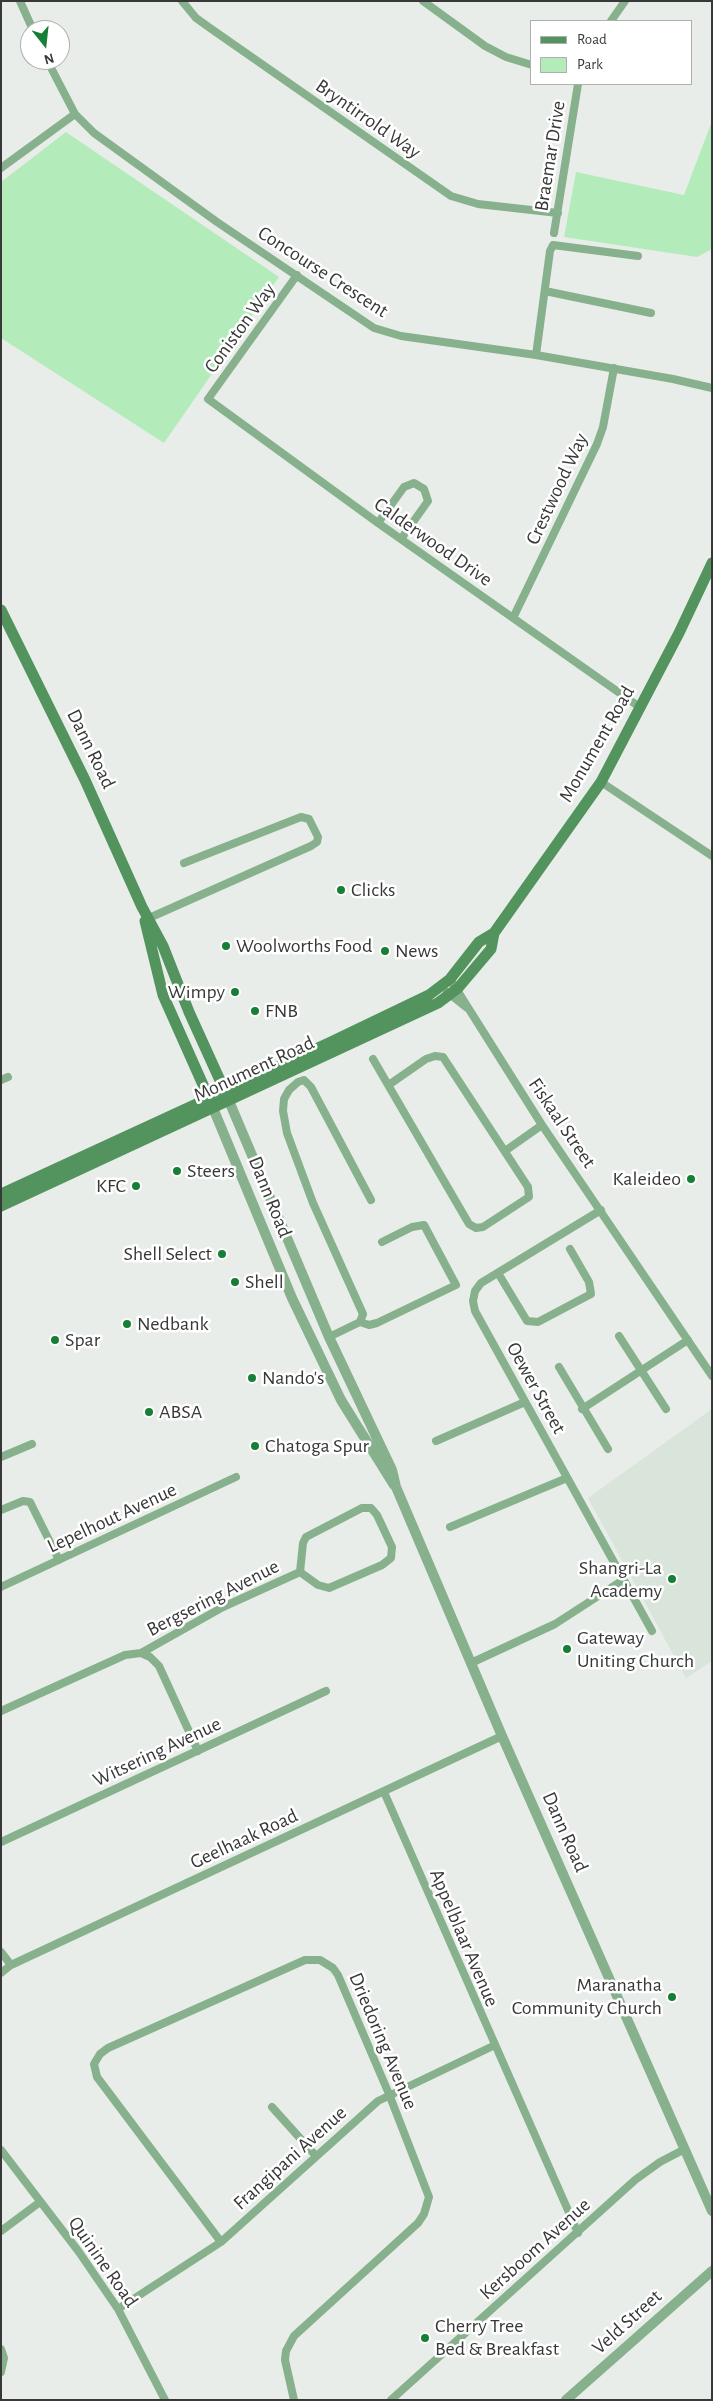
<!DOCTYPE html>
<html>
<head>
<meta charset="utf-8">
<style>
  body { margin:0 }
  #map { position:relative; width:713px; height:2401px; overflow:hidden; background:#e9ede9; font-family:"Alegreya Sans",sans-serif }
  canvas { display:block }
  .frame { position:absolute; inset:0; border:2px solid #373837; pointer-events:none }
  .legend { position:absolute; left:530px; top:20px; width:162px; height:65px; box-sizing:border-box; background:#fff; border:1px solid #afafaf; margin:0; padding:6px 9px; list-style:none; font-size:15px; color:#373837 }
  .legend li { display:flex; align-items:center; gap:10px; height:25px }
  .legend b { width:25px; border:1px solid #afafaf }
  .north { position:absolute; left:20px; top:20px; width:50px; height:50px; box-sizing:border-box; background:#fff; border:1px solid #afafaf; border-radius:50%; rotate:164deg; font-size:14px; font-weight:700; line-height:20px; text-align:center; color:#373837 }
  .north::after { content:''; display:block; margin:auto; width:18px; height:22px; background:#157f35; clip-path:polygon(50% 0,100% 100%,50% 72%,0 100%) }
</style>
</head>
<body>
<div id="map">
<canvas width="713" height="2401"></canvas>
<div class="frame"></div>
<ul class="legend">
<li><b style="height:6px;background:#53935d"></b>Road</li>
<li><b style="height:14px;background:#b3ecba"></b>Park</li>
</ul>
<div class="north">N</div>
</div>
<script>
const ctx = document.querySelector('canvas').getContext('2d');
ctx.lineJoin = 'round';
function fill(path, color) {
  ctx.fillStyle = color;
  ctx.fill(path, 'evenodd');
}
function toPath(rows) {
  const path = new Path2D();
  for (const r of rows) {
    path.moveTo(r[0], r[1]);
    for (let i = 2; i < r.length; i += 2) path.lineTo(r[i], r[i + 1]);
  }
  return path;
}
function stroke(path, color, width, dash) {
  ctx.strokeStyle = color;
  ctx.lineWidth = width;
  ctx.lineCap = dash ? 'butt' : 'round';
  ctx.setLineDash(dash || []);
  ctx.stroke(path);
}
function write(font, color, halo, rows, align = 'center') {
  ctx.font = font + ' "Alegreya Sans",sans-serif';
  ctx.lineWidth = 5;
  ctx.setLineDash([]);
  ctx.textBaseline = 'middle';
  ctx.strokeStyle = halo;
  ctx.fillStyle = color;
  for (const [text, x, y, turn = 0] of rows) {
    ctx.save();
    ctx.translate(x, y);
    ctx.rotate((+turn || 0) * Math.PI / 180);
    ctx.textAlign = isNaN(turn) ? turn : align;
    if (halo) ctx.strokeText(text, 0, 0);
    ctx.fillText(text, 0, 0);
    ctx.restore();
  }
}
const built = toPath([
  [712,1409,712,1661,686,1678,588,1498]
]);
const green = toPath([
  [712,121,712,249,697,257,564,237,576,172,684,195],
  [66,132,279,277,164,443,1,338,1,182]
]);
const minor = toPath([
  [20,1,33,30],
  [182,1,196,18,210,28,451,196,478,204,558,213],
  [423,1,485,46,506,57,532,65],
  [611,21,625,1],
  [47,60,75,114,94,133,217,222,374,328,401,336,536,355,673,379,712,388],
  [1,168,75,114],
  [554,233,578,84],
  [297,275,208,399,378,523,641,708],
  [545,291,651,313],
  [536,355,550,251,553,245,638,256],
  [378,523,404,487,414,483,424,489,428,501,401,539],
  [513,618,597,444,603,427,614,368],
  [601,782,712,856],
  [149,918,311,846,317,842,318,837,309,819,301,817,184,863],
  [450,979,542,1125,712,1376],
  [447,992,467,1008],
  [373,1059,469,1224,476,1228,483,1227,529,1197,528,1187,443,1057,435,1056,426,1059,390,1084],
  [1,1080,8,1077],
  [505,1151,542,1125],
  [601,1210,481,1283,475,1291,473,1301,475,1311,652,1631],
  [498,1273,527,1321,538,1322,591,1294,589,1282,570,1249],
  [360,1322,369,1325,377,1323,456,1285,424,1225,412,1227,382,1242],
  [619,1336,666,1409],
  [329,1337,360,1322,363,1314,313,1203,287,1133,283,1111,284,1099,289,1090,298,1082,304,1080,311,1087,371,1200],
  [559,1367,608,1449],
  [582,1409,688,1340],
  [436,1441,525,1402],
  [1,1457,32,1444],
  [362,1508,371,1508,377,1515,392,1547,391,1558,382,1565,329,1588,318,1585,300,1572,303,1543,306,1537,362,1508],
  [1,1510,23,1501,30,1502,59,1560],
  [450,1527,567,1478],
  [1,1587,236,1477],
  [141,1653,223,1607,300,1572],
  [471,1663,555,1624,623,1580],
  [1,1711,125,1655,141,1653,150,1657,159,1666,198,1751],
  [384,1792,578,2233],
  [1,1842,326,1691],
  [1,1952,11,1965],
  [1,1973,11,1965,502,1736],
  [272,2107,316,2156],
  [1,2150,79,2252,118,2309,165,2400],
  [1,2231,40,2202],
  [221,2242,97,2077,94,2064,100,2054,108,2048,305,1960,320,1960,333,1968,338,1975,389,2094,429,2197,424,2214,418,2223,294,2336,286,2351,285,2360,294,2400],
  [118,2309,221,2242,378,2101,493,2046],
  [1,2349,4,2358,1,2372],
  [391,2400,635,2180,660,2162,683,2150]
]);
const tertiary = toPath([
  [229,1101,329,1337,392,1470,396,1487,502,1736,712,2211],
  [213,1108,292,1298,341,1400,394,1485],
  [566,2400,712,2271]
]);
const secondary = toPath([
  [1,610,85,780,142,907,163,946,189,1012,228,1098],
  [145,921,163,995,212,1105],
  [1,1194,331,1042,429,995,450,979,479,942,494,933,601,782,679,633,712,563],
  [1,1206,438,1003,458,988,491,949,494,933]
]);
const markers = [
  [341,890,5,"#157f35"],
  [226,946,5,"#157f35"],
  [385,951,5,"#157f35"],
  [235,992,5,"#157f35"],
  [255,1011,5,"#157f35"],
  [177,1171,5,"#157f35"],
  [691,1179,5,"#157f35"],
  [136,1186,5,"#157f35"],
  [222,1254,5,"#157f35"],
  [235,1282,5,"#157f35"],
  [127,1324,5,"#157f35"],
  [55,1340,5,"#157f35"],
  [252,1378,5,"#157f35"],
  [149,1412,5,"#157f35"],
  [255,1446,5,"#157f35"],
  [672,1579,5,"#157f35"],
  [567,1649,5,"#157f35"],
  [672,1997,5,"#157f35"],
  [425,2338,5,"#157f35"]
];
const streetNames = [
  ["Bryntirrold Way",368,119,35],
  ["Braemar Drive",550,156,-81],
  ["Concourse Crescent",323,272,33],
  ["Coniston Way",240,328,-54],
  ["Crestwood Way",557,489,-65],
  ["Calderwood Drive",433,542,35],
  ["Monument Road",597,744,-60],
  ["Dann Road",91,749,64],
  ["Monument Road",254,1069,-25],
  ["Fiskaal Street",562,1123,56],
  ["Dann Road",270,1197,68],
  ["Oewer Street",536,1388,61],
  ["Lepelhout Avenue",112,1518,-25],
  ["Bergsering Avenue",213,1598,-27],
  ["Witsering Avenue",157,1752,-25],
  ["Dann Road",565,1832,66],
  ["Geelhaak Road",244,1839,-25],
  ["Appelblaar Avenue",464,1938,67],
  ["Driedoring Avenue",383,2041,67],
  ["Frangipani Avenue",290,2158,-42],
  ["Kersboom Avenue",535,2249,-42],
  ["Quinine Road",103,2262,55],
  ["Veld Street",627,2322,-42]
];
const poiNames = [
  ["Clicks",351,890],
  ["Woolworths Food",236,946],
  ["News",395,951],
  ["Wimpy",225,992,"right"],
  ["FNB",265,1011],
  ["Steers",187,1171],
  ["Kaleideo",681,1179,"right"],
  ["KFC",126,1186,"right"],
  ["Shell Select",212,1254,"right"],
  ["Shell",245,1282],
  ["Nedbank",137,1324],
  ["Spar",65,1340],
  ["Nando's",262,1378],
  ["ABSA",159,1412],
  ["Chatoga Spur",265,1446],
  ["Shangri-La",662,1568,"right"],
  ["Academy",662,1591,"right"],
  ["Gateway",577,1638],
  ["Uniting Church",577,1661],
  ["Maranatha",662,1985,"right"],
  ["Community Church",662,2008,"right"],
  ["Cherry Tree",435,2326],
  ["Bed & Breakfast",435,2349]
];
fill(built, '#d9e4da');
fill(green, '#b3ecba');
stroke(minor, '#87b18c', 8);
stroke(tertiary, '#87b18c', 10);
stroke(secondary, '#53935d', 11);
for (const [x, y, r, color] of markers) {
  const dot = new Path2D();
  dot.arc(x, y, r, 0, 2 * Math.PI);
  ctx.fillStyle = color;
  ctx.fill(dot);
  stroke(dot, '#fff', 2);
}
write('20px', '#373837', '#fff', streetNames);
write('20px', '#373837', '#fff', poiNames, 'left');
</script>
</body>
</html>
